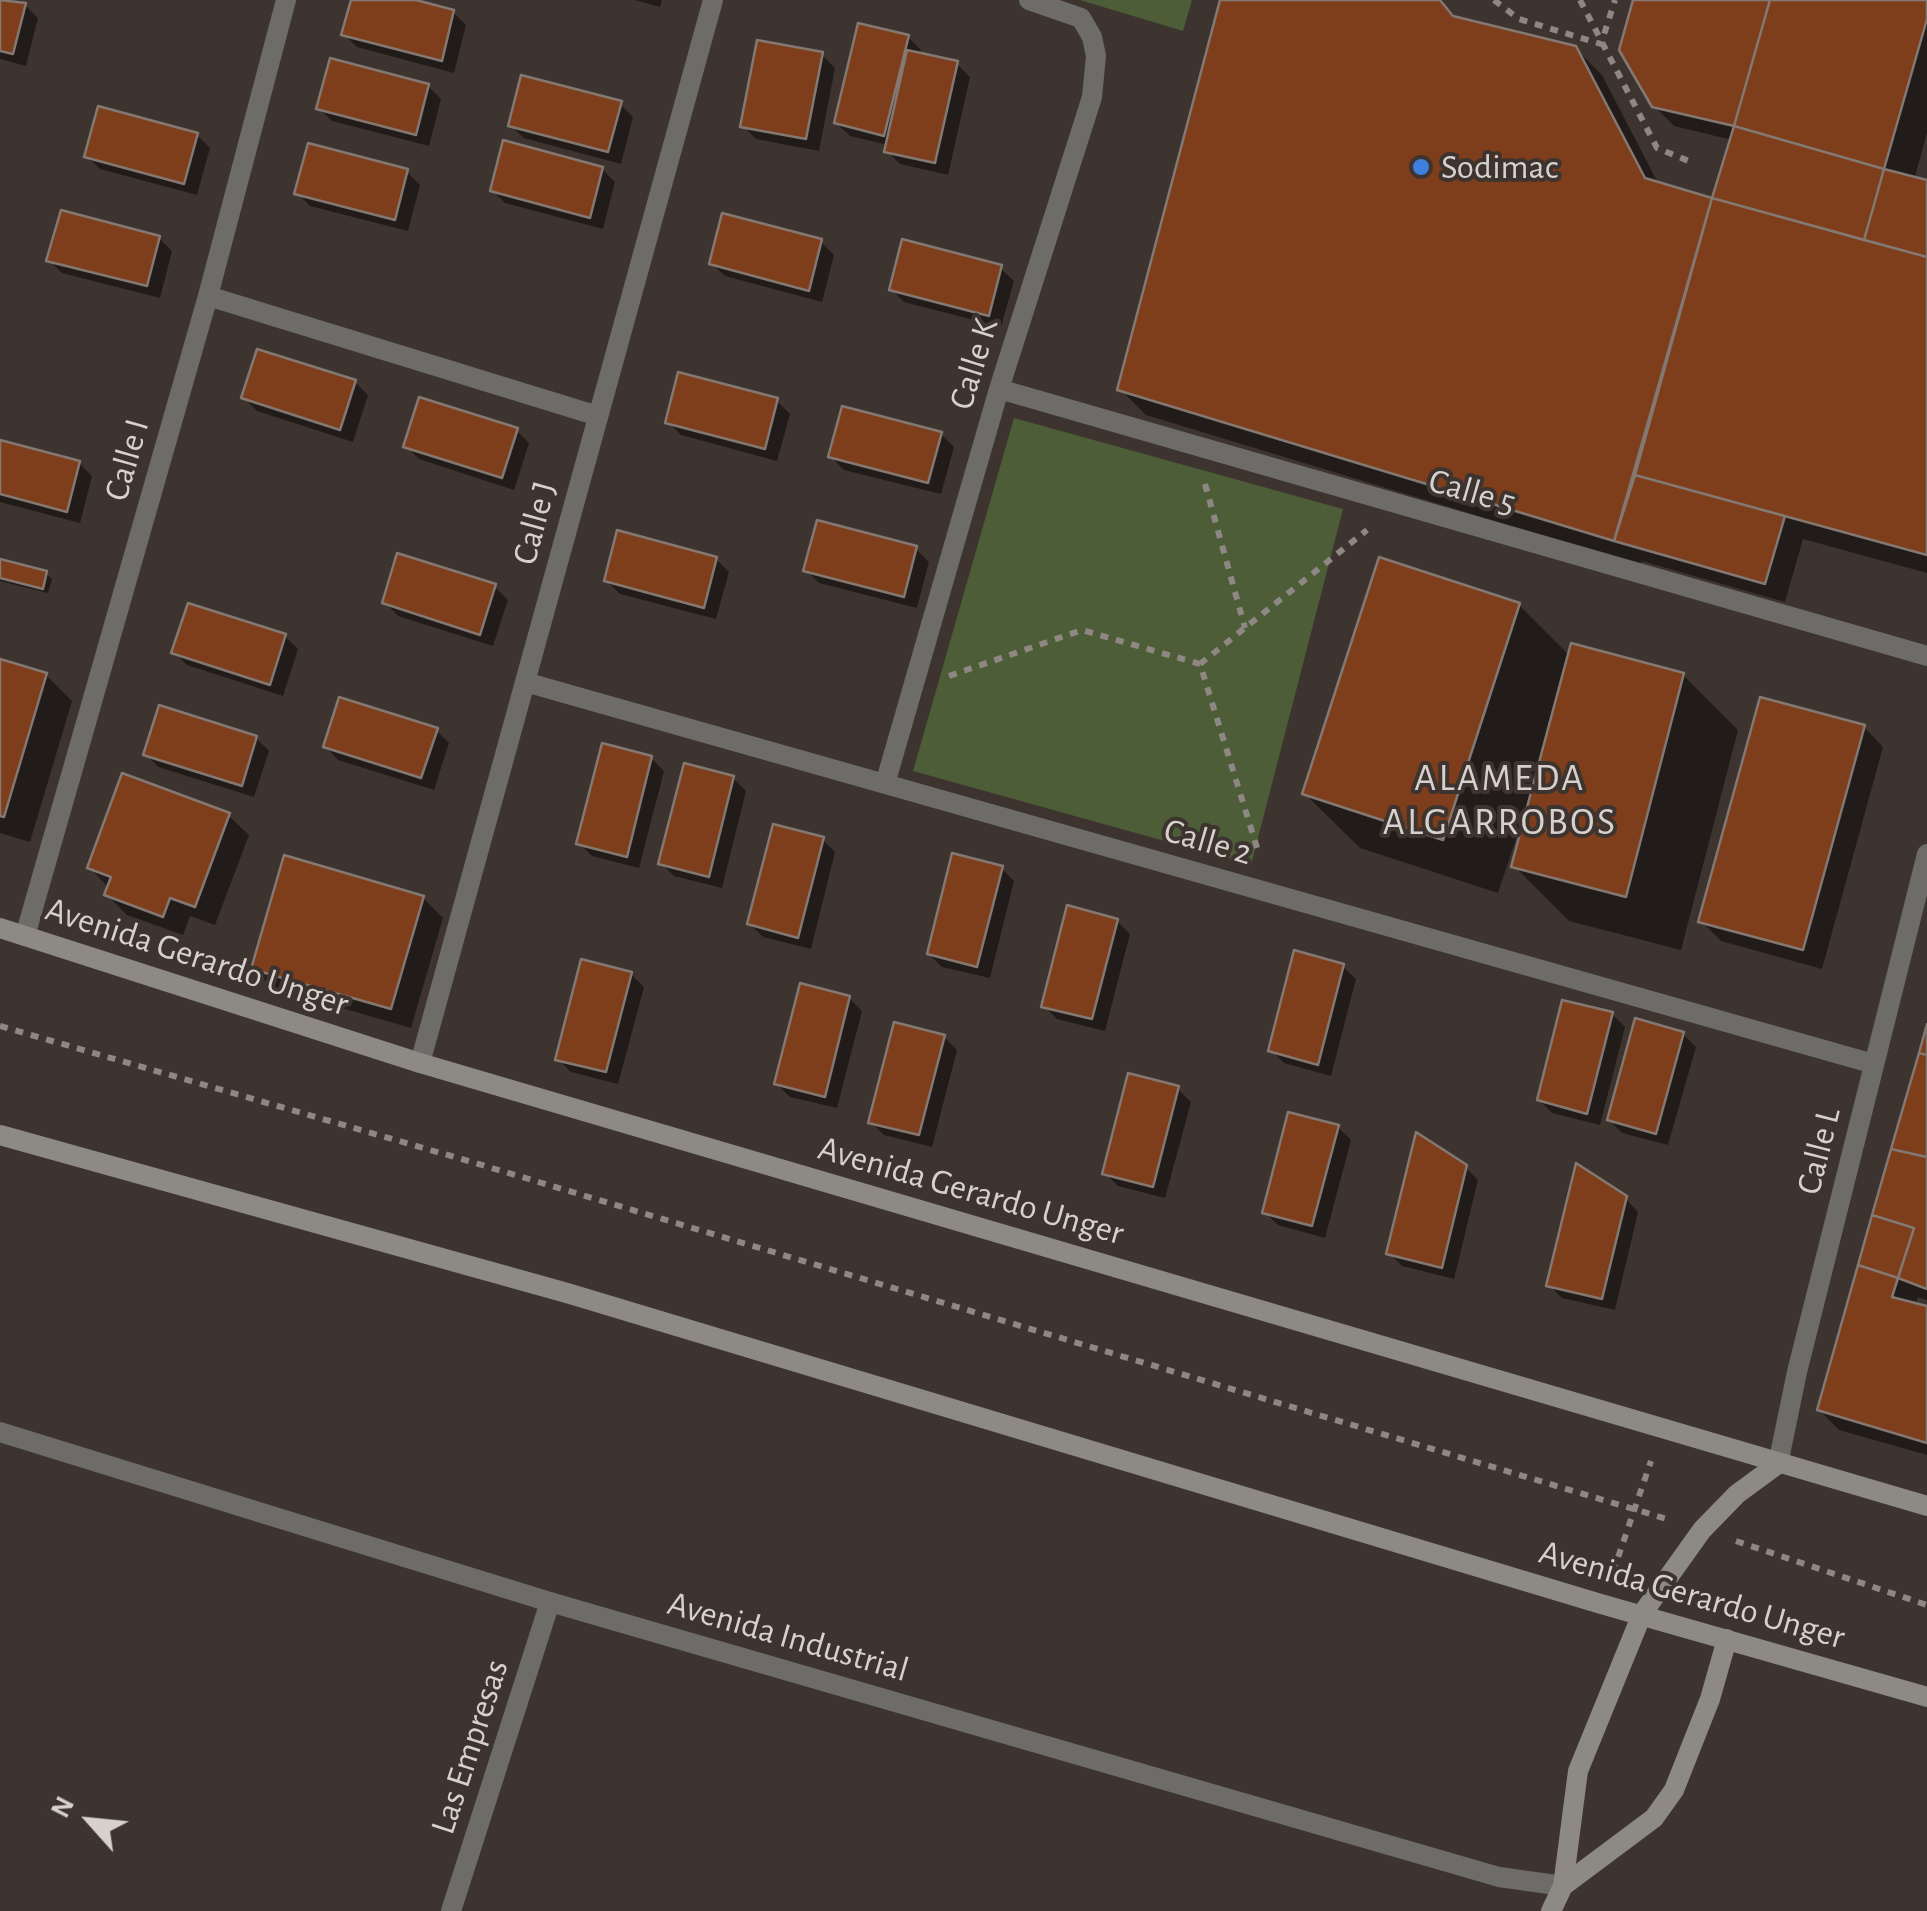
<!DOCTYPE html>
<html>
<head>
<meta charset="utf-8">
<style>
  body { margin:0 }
  #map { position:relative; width:1927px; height:1911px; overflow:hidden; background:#3e342f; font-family:"Alegreya Sans",sans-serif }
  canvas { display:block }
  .north { position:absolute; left:40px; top:1771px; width:100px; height:100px; -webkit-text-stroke:8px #3e342f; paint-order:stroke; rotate:297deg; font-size:28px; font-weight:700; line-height:40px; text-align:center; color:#d7d1ce }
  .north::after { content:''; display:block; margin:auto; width:35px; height:45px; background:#d7d1ce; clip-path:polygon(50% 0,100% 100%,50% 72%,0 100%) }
</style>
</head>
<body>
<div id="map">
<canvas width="1927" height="1911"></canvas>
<div class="north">N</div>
</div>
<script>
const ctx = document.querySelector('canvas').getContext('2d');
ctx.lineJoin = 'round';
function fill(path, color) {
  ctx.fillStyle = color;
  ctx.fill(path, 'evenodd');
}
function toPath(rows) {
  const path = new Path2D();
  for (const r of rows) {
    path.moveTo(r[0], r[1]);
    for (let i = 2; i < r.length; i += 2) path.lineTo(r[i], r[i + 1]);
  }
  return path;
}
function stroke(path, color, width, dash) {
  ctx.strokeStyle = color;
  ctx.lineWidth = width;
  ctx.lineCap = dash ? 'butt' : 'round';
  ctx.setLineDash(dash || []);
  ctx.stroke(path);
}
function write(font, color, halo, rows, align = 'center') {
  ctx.font = font + ' "Alegreya Sans",sans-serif';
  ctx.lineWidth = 8;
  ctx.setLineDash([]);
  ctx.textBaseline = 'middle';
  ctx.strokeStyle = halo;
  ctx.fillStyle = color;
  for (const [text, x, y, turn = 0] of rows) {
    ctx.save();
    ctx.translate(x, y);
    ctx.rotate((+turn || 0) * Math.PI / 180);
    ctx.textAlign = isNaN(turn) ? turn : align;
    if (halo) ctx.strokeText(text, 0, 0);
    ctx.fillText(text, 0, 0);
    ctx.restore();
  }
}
const green = toPath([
  [1080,0,1192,0,1183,31],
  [1014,418,1343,509,1251,865,913,771]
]);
const shadow = toPath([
  [0,0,25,5,38,18,26,66,0,59],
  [353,0,406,0,453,12,466,25,454,73,357,47,344,34],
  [635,0,662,0,660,7],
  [1222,0,1442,0,1458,20,1575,48,1602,75,1659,185,1714,200,1732,140,1674,126,1654,106,1636,0,1927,0,1927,133,1914,180,1927,183,1927,573,1803,539,1785,602,1642,561,1640,565,1146,415,1120,389],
  [908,37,921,50,920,56,957,64,970,77,948,175,900,164,887,151,888,145,850,136,836,123],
  [822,55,835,68,819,151,756,139,743,126],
  [428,86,441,99,429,146,332,121,319,108],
  [620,104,633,117,621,164,524,138,510,125],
  [197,135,210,148,197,195,100,169,87,156],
  [602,169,615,182,603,229,505,203,492,190],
  [407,172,420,185,408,231,310,206,297,193],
  [159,238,172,251,160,298,62,273,49,260],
  [821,242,834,255,822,302,725,276,711,263],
  [1000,268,1014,281,1001,327,904,302,891,289],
  [355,382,368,395,353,442,257,411,244,398],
  [777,401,790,414,777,461,681,435,668,422],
  [516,430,529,443,514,490,419,459,406,446],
  [941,434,954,447,941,494,844,470,831,457],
  [0,442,79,463,92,476,80,523,0,502],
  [916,549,929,562,917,608,819,583,806,570],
  [716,559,729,572,716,619,620,594,607,581],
  [0,562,46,574,52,579,48,593,0,581],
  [495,587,508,600,493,646,398,616,385,602],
  [1519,605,1570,656,1683,675,1738,730,1681,950,1569,921,1514,866,1526,822,1522,821,1498,893,1360,848,1305,794],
  [285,636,298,649,283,696,187,665,174,652],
  [0,661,46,675,72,701,30,842,0,833],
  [1864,727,1883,747,1822,969,1721,941,1701,921],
  [436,730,449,743,434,790,338,760,326,747],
  [256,738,269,751,254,797,158,767,146,754],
  [651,758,664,771,639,868,592,856,579,843],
  [733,778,746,791,722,888,674,876,661,863],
  [229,816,249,835,215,925,190,916,183,935,127,915,107,895,109,888,90,868],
  [822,839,835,852,811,949,763,937,750,924],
  [1001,868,1014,881,990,978,942,967,929,954],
  [423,898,443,918,411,1028,273,988,253,969],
  [1117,921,1130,934,1105,1031,1057,1019,1044,1006],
  [1342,966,1356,979,1331,1076,1284,1063,1271,1050],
  [631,974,644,987,618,1084,571,1072,558,1059],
  [849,998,862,1011,837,1108,790,1097,777,1084],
  [1612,1014,1625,1027,1600,1125,1552,1113,1539,1100],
  [1683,1034,1696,1047,1668,1145,1622,1133,1609,1120],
  [1927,1034,1927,1300,1918,1297,1915,1306,1927,1308,1927,1455,1839,1430,1819,1410],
  [944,1037,957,1050,932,1147,884,1135,871,1122],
  [1178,1089,1191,1102,1165,1198,1118,1186,1105,1173],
  [1338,1127,1351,1140,1325,1238,1278,1225,1265,1212],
  [1465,1167,1478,1180,1454,1279,1402,1266,1389,1253],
  [1625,1198,1638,1212,1615,1310,1562,1298,1549,1285]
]);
const building = toPath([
  [0,0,26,3,13,54,0,51,0,0],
  [351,0,416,0,454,10,442,61,341,35,351,0],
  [1220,0,1440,0,1453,16,1576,46,1645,178,1712,198,1614,541,1117,390,1220,0],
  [1633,0,1770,0,1734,126,1652,107,1619,50,1633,0],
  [1770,0,1927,0,1927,19,1884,169,1734,126,1770,0],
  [858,23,909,35,884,136,834,123,858,23],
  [757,40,823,52,806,139,740,127,757,40],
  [907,50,958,61,935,163,884,152,907,50],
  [330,58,429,84,416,135,316,109,330,58],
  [521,75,622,101,608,152,508,126,521,75],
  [98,106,198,133,184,184,84,157,98,106],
  [1734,126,1884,169,1864,240,1712,198,1734,126],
  [503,140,603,167,590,218,490,191,503,140],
  [308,143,408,169,395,220,294,194,308,143],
  [1884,169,1927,180,1927,257,1864,240,1884,169],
  [1712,198,1927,257,1927,555,1635,475,1712,198],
  [61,210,160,236,147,286,46,261,61,210],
  [722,213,822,239,809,291,709,264,722,213],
  [902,239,1002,265,989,316,889,290,902,239],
  [257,349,356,380,340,430,241,398,257,349],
  [678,372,778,398,765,449,665,423,678,372],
  [419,397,518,428,502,478,403,447,419,397],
  [842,406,942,432,928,483,828,457,842,406],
  [0,440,80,461,67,512,0,494,0,440],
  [1635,475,1785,516,1765,584,1614,541,1635,475],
  [817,520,917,546,904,597,803,571,817,520],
  [617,530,717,557,704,608,604,581,617,530],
  [397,553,496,584,480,635,382,603,397,553],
  [1379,557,1520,603,1443,840,1302,794,1379,557],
  [0,559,47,571,43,589,0,578,0,559],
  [188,603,286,634,270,685,171,653,188,603],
  [1571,643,1684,673,1626,897,1511,867,1571,643],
  [0,659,47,673,4,817,0,816,0,659],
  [339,697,438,728,421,778,323,747,339,697],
  [1760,697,1865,725,1803,950,1698,922,1760,697],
  [159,705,257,736,242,786,143,755,159,705],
  [602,743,652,756,627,857,576,844,602,743],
  [684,763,734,776,709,877,658,864,684,763],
  [122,773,230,813,195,907,170,898,163,917,104,895,111,877,87,868,122,773],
  [773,824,824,837,798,938,747,924,773,824],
  [952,853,1003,866,977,967,927,954,952,853],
  [284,855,424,896,391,1009,251,969,284,855],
  [1067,905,1118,919,1092,1019,1041,1007,1067,905],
  [1294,950,1344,964,1318,1065,1268,1051,1294,950],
  [581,959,632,972,606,1072,555,1060,581,959],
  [800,983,850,996,825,1097,774,1084,800,983],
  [1562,1000,1613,1012,1587,1114,1537,1100,1562,1000],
  [1635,1018,1684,1032,1656,1134,1607,1120,1635,1018],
  [894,1022,945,1035,919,1135,868,1123,894,1022],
  [1927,1024,1927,1055,1919,1053,1927,1024],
  [1919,1053,1927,1055,1927,1157,1891,1149,1919,1053],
  [1128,1073,1179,1086,1153,1187,1102,1174,1128,1073],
  [1288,1112,1339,1125,1312,1226,1262,1213,1288,1112],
  [1416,1132,1467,1165,1442,1268,1386,1254,1416,1132],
  [1891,1149,1927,1157,1927,1289,1898,1278,1914,1228,1872,1215,1891,1149],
  [1576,1163,1627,1196,1602,1299,1546,1286,1576,1163],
  [1872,1215,1914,1228,1898,1278,1858,1265,1872,1215],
  [1858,1265,1898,1278,1892,1297,1927,1306,1927,1443,1817,1410,1858,1265]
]);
const path = toPath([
  [1494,0,1519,19,1601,44,1615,0],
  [1580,0,1657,148,1691,162],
  [1205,484,1245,628],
  [1200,664,1367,530],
  [949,676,1082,630,1200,664,1259,854],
  [0,1026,465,1160,1667,1519],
  [1736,1541,1927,1605],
  [1613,1572,1651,1461]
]);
const minor = toPath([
  [208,296,598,416],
  [999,389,1927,656],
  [525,682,1874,1064],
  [885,784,999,389,1092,97,1096,56,1092,37,1081,18,1029,0],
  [25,936,208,296,286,0],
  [420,1063,713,0],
  [1778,1464,1797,1372,1927,854],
  [451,1911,550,1602]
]);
const tertiary = toPath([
  [0,1432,550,1602,1499,1877,1563,1886]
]);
const secondary = toPath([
  [0,928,420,1063,1927,1506],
  [0,1135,567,1293,1601,1604,1927,1697],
  [1563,1886,1654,1818,1674,1790,1710,1699,1727,1639],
  [1551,1911,1563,1886,1578,1771,1642,1614,1702,1530,1737,1494,1778,1464]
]);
const markers = [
  [1421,167,10,"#3f7fe0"]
];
const poiNames = [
  ["Sodimac",1441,167]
];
const streetNames = [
  ["Calle K",974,364,-73],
  ["Calle I",127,460,-74],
  ["Calle 5",1472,492,16],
  ["Calle J",535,523,-75],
  ["Calle 2",1208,842,16],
  ["Avenida Gerardo Unger",197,957,18],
  ["Calle L",1819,1151,-76],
  ["Avenida Gerardo Unger",971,1191,16],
  ["Avenida Gerardo Unger",1692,1595,16],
  ["Avenida Industrial",788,1637,16],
  ["Las Empresas",470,1747,-72]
];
const neighbourhoodNames = [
  ["ALAMEDA",1500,779],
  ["ALGARROBOS",1500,823]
];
fill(green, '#4c5d37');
fill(shadow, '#0007');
fill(building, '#7e3e1b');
stroke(building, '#837872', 2.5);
stroke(path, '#8f8783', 6, [8, 8]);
stroke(minor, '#6e6c68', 20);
stroke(tertiary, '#6e6c68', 20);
stroke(secondary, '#8d8a83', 20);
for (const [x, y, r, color] of markers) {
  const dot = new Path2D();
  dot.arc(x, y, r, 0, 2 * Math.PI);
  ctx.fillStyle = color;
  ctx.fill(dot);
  stroke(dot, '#3e342f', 4);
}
write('35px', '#d7d1ce', '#3e342f', poiNames, 'left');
write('35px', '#d7d1ce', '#3e342f', streetNames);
ctx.letterSpacing = '2.5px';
write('38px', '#d7d1ce', '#3e342f', neighbourhoodNames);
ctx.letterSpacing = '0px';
</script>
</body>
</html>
